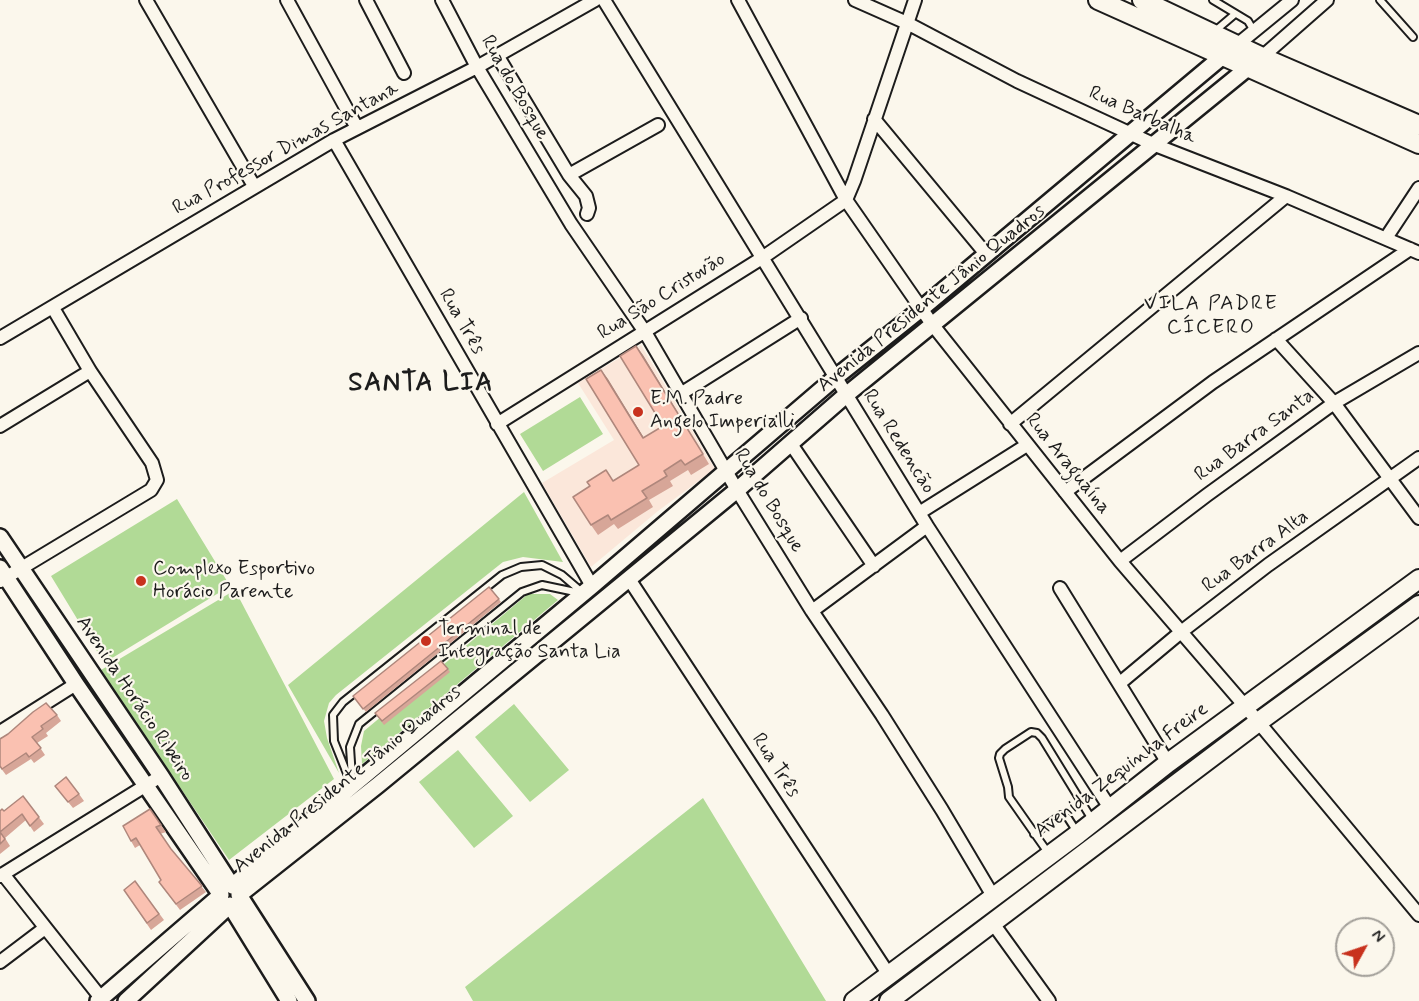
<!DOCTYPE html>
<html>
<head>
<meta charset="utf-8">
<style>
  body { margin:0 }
  #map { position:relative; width:1419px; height:1001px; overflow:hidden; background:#fbf7ec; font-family:Mynerve,sans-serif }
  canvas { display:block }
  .north { position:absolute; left:1335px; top:917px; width:60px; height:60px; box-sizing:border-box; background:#fbf7ec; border:2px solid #a29f99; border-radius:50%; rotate:50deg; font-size:16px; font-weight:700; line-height:24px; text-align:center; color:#1c1c1c }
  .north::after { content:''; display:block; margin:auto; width:21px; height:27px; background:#c8321e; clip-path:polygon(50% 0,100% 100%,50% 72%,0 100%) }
</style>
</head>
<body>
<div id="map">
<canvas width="1419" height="1001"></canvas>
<div class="north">N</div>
</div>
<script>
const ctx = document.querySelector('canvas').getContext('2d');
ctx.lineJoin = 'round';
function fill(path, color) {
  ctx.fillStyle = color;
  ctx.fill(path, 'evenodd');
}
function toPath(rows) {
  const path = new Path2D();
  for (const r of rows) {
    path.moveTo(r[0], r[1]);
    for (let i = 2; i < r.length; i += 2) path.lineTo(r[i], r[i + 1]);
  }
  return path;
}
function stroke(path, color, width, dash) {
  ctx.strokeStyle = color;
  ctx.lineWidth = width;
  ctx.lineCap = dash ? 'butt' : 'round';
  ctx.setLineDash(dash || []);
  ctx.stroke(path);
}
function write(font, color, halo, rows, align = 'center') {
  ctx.font = font + ' Mynerve,sans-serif';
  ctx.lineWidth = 4.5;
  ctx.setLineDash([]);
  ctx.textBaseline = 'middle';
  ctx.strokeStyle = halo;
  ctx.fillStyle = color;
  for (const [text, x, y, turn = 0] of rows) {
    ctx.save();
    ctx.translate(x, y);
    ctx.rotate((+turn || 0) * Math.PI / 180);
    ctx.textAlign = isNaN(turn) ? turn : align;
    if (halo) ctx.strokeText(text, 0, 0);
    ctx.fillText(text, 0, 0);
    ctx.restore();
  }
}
const built = toPath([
  [641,345,715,469,658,511,591,567,542,483,614,440,578,383]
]);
const green = toPath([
  [580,397,603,434,543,471,520,434],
  [524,492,563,562,523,557,503,562,336,695,329,703,324,721,327,738,339,773,288,685],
  [177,499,230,586,104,663,51,576],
  [235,590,334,779,229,860,101,670],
  [528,594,550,594,558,600,362,764,361,746,364,731],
  [514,704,569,770,530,802,475,737],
  [458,750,513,816,474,848,419,782],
  [703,798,826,1001,473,1001,465,987]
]);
const service = toPath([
  [1213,0,1248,21,1254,31],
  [1380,0,1413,37],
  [1215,31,1235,14],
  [352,778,350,747,359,724,522,592,542,585,580,593],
  [352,786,334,741,333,715,343,702,502,575,521,567,542,565,562,575,583,593],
  [1034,834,1061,815,1068,818,1077,832],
  [1049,854,1009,797,1008,787,999,758,1000,754,1005,749,1031,732,1037,733,1042,738,1093,821]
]);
const minor = toPath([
  [146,0,254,186],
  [287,0,357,128],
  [366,0,404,73],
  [442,0,477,67,571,224,645,332,737,490,812,611,882,715,942,810,993,896],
  [604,0,927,526,1110,808],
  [738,0,846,200,932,324,1120,561,1245,706,1419,915],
  [855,0,907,23,1017,81,1155,145,1286,196,1419,253],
  [1237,45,1292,0],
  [497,55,569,175,586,196,589,208,587,214],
  [1262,57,1327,0],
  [874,119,986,254],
  [334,140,592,586],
  [569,175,658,125],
  [1386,238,1419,188],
  [0,338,334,140,477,67,595,0],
  [1276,339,1334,403,1419,518],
  [682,393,801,318],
  [497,424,762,258,846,200,854,181,915,0],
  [1010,424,1286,196],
  [0,426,90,371],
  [791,444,874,566],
  [1065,492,1213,382,1410,249],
  [919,513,1027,445],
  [1120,561,1207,495,1334,403,1419,353],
  [629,579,889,975],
  [0,581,151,490,157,480,152,463,90,371,53,308],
  [1060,588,1168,763],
  [812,611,927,526],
  [1120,683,1181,632,1268,565,1419,458],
  [0,732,76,684],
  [3,874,101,998],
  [0,876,161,776],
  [992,922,1049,1001],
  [0,962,45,928]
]);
const tertiary = toPath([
  [0,537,161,776,232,886,592,586,836,377,921,309,1230,50],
  [0,568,76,684,221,895,98,1001],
  [126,1001,230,905,289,1001],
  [307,1001,239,895,378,785,737,490,846,395,1255,62]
]);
const secondary = toPath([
  [1098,0,1419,144],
  [1142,0,1262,57,1419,125],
  [854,1001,1078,834,1168,763,1419,579],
  [889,1001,1257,723,1419,605]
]);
const wall = toPath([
  [636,346,709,464,691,475,688,470,670,481,673,486,649,500,653,507,618,529,614,524,598,535,591,525,614,480,639,465,601,370,644,438,663,426],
  [489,587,501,602,366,712,353,696],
  [441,661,450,672,384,725,375,713],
  [57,715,61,721,46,733,48,736,37,743,45,755,34,763,31,759,6,775,0,767,0,739],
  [55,786,79,794,84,801,73,808],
  [23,796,44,824,34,832,26,820,5,838,10,846,0,854,0,811,4,811],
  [150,809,166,832,160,834,171,850,206,892,180,910,159,882,161,880,140,845,135,848,131,841],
  [135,881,164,920,151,930,124,890]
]);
const shadedWall = toPath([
  [636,346,643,355,709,464,703,454],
  [601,370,608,379,650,448,643,438]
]);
const building = toPath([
  [636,346,703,454,685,465,681,460,664,471,667,476,642,491,647,498,611,520,608,515,591,525,573,497,590,486,587,482,606,470,613,481,639,465,586,379,601,370,643,438,663,426,620,356,636,346],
  [489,587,499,599,363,709,353,696,489,587],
  [441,661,448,669,382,721,375,713,441,661],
  [46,703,57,715,41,726,43,729,32,737,41,748,29,757,26,753,2,769,0,766,0,739,8,734,33,712,46,703],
  [66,777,79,794,68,802,55,786,66,777],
  [23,796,39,817,30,826,22,814,0,832,5,839,0,844,0,811,2,809,4,811,23,796],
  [150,809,161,825,156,827,171,849,202,886,176,904,159,882,161,880,136,838,131,841,123,826,150,809],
  [135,881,159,914,147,923,124,890,135,881]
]);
const markers = [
  [638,412,6,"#c8321e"],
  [141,581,6,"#c8321e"],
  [426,641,6,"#c8321e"]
];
const streetNames = [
  ["Rua do Bosque",514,88,60],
  ["Rua Barbalha",1142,116,24],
  ["Rua Professor Dimas Santana",286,149,-29],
  ["Rua São Cristovão",662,297,-32],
  ["Avenida Presidente Jânio Quadros",932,299,-39],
  ["Rua Três",461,322,60],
  ["Rua Barra Santa",1255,436,-36],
  ["Rua Redencão",898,442,58],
  ["Rua Araguaína",1067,464,51],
  ["Rua do Bosque",768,501,59],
  ["Rua Barra Alta",1256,552,-36],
  ["Avenida Horácio Ribeiro",134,699,56],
  ["Rua Três",775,766,57],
  ["Avenida Zequinha Freire",1122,771,-37],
  ["Avenida Presidente Jânio Quadros",348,780,-39]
];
const poiNames = [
  ["E.M. Padre",650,400],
  ["Angelo Imperialli",650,423],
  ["Complexo Esportivo",153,570],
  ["Horácio Parente",153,593],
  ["Terminal de",438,630],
  ["Integração Santa Lia",438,653]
];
const neighbourhoodNames = [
  ["VILA PADRE",1211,305],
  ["CÍCERO",1211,329]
];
const districtNames = [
  ["SANTA LIA",421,385]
];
fill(built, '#fbe7da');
fill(green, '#b1da96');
stroke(service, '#1c1c1c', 10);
stroke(minor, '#1c1c1c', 16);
stroke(tertiary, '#1c1c1c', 20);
stroke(secondary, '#1c1c1c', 22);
stroke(service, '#fbf7ec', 6);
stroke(minor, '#fbf7ec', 12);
stroke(tertiary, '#fbf7ec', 15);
stroke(secondary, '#fbf7ec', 18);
fill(wall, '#d7a698');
fill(shadedWall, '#af877c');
fill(building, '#fac1b1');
stroke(building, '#af877c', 1.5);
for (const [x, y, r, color] of markers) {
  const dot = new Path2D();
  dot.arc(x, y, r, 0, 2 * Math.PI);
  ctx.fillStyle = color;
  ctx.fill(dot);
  stroke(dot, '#fbf7ec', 2);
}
write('20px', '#1c1c1c', '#fbf7ec', streetNames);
write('20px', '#1c1c1c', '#fbf7ec', poiNames, 'left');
ctx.letterSpacing = '1.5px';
write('21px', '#1c1c1c', '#fbf7ec', neighbourhoodNames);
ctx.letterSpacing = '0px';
ctx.letterSpacing = '1.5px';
write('bold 26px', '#1c1c1c', '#fbf7ec', districtNames);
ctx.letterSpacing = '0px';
</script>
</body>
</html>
